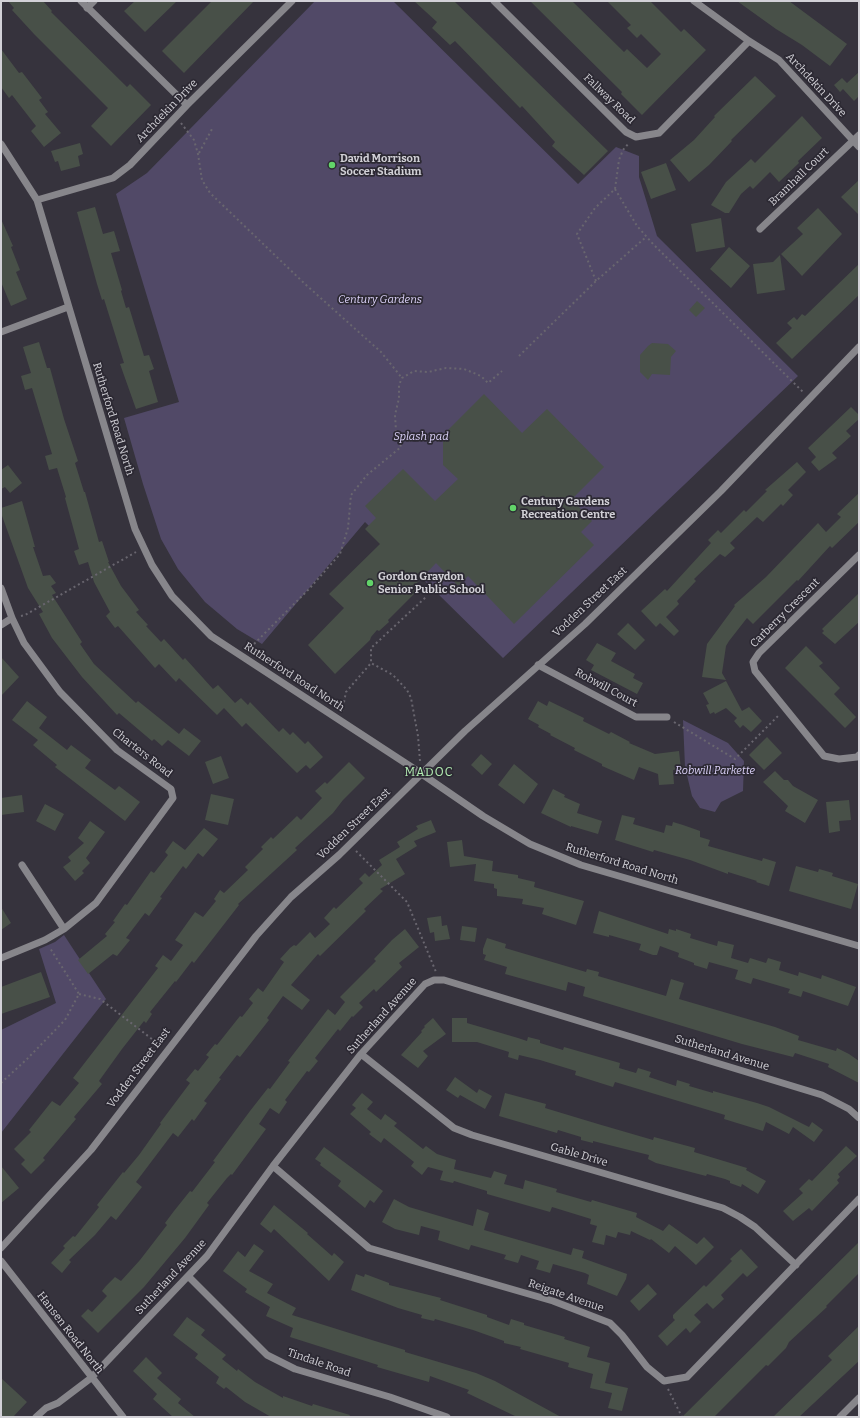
<!DOCTYPE html>
<html>
<head>
<meta charset="utf-8">
<style>
  body { margin:0 }
  #map { position:relative; width:860px; height:1418px; overflow:hidden; background:#36333d; font-family:Bitter,serif }
  canvas { display:block }
  .frame { position:absolute; inset:0; border:2px solid #d2d1d7; pointer-events:none }
</style>
</head>
<body>
<div id="map">
<canvas width="860" height="1418"></canvas>
<div class="frame"></div>
</div>
<script>
const ctx = document.querySelector('canvas').getContext('2d');
ctx.lineJoin = 'round';
function fill(path, color) { ctx.fillStyle = color; ctx.fill(path, 'evenodd'); }
const toPath = rows => new Path2D(rows.map(r => 'M' + r).join(''));
function stroke(path, color, width, dash) { ctx.strokeStyle = color; ctx.lineWidth = width; ctx.lineCap = dash ? 'butt' : 'round'; ctx.setLineDash(dash || []); ctx.stroke(path); }
function drawText(font, color, halo, rows, align = 'center') {
  ctx.font = font + ' Bitter,serif'; ctx.lineWidth = 3.5; ctx.setLineDash([]); ctx.textBaseline = 'middle'; ctx.strokeStyle = halo; ctx.fillStyle = color; for (const [text, x, y, turn = 0] of rows) {
    ctx.save(); ctx.translate(x, y); ctx.rotate((+turn || 0) * Math.PI / 180); ctx.textAlign = isNaN(turn) ? turn : align; if (halo) ctx.strokeText(text, 0, 0); ctx.fillText(text, 0, 0); ctx.restore();
  }
}
const green = toPath([
  [315,1,393,1,578,184,616,147,639,156,639,177,657,236,798,376,503,658,365,522,262,644,237,629,205,602,178,569,161,539,143,484,124,418,179,402,116,194,147,173],
  [683,720,728,743,744,761,743,791,721,802,715,812,700,808,692,796,685,767],
  [64,935,106,999,1,1133,1,1030,56,1003,39,949,55,942]
]);
const building = toPath([
  [8,1,43,1,52,11,51,12,127,87,130,84,151,105,111,146,91,126,108,108,34,34,12,10,14,8],
  [135,1,177,1,145,32,124,11],
  [212,1,254,1,184,73,162,51],
  [414,1,454,1,608,151,584,175,552,146,555,142,522,106,520,108,455,41,450,45,432,28,437,22],
  [530,1,572,1,624,52,627,49,647,68,661,54,641,34,637,38,627,28,631,25,607,1,650,1,681,32,684,29,706,50,642,115,621,94,622,92],
  [737,1,789,1,847,44,830,66,802,45,776,29],
  [1,49,19,73,22,72,42,98,39,100,48,112,45,114,61,133,44,147,31,131,36,126,12,95,9,98,1,87],
  [859,72,859,96,854,101,843,89,840,92,834,85,842,78,847,83],
  [755,76,776,96,731,140,732,141,709,165,689,182,670,160,694,140,715,117,714,116],
  [802,116,822,138,798,161,799,163,779,182,770,172,753,189,750,186,741,194,729,213,725,213,711,205,726,182,751,159,755,163],
  [80,143,83,154,78,156,80,166,61,171,58,161,55,162,51,151],
  [666,163,676,190,651,199,641,172],
  [859,180,859,215,841,197],
  [95,207,103,234,114,231,120,251,111,253,122,290,121,291,126,308,129,307,144,356,149,355,154,369,149,371,158,402,136,409,120,364,124,363,104,299,102,300,97,284,77,212],
  [818,208,842,234,802,276,781,254,803,234,797,228],
  [721,218,725,247,696,252,691,224],
  [1,219,13,246,11,247,20,270,16,272,27,299,11,306,1,282],
  [729,247,750,266,731,288,710,269],
  [780,255,785,290,757,294,753,264,773,262],
  [859,264,859,295,792,359,776,343,792,328,787,323,794,317,797,320,802,314,805,316],
  [697,301,705,308,696,317,689,310],
  [39,342,47,368,50,368,64,419,78,461,75,463,84,492,85,492,99,542,102,541,109,562,108,562,121,586,139,610,136,612,148,625,146,626,161,642,164,639,183,660,185,658,213,689,218,685,235,703,241,698,248,705,250,702,279,732,283,728,290,735,293,732,305,744,308,741,323,757,310,769,306,765,297,773,246,723,242,727,224,708,217,715,179,678,176,682,159,664,155,668,118,626,115,628,106,616,110,612,94,582,88,562,79,565,74,551,79,549,65,498,66,497,57,468,49,470,45,456,52,454,32,388,25,390,21,376,31,373,23,347],
  [652,343,668,344,676,351,671,357,670,375,652,374,648,380,640,372,640,355,648,346],
  [484,394,522,433,547,409,604,467,574,497,581,501,578,506,592,521,581,532,594,545,514,624,468,576,458,586,436,563,416,584,420,588,388,620,389,622,379,631,377,630,371,637,370,640,335,674,308,645,344,608,329,594,380,544,365,529,376,518,365,506,403,469,435,501,458,479,443,465,443,435],
  [851,407,859,415,859,419,846,431,851,436,832,453,837,458,819,471,811,462,816,457,808,448],
  [797,462,806,472,788,490,793,495,783,506,781,504,763,522,757,517,730,543,735,548,725,557,720,554,694,579,696,581,677,601,679,604,666,617,679,631,674,636,660,623,656,627,641,611,665,589,667,591,711,543,708,540,718,530,721,533,744,510,746,512,767,491,765,490],
  [8,465,22,483,10,493,5,487,1,489,1,470],
  [859,493,859,522,832,548,830,546,798,581,797,580,753,624,747,618,729,641,726,646,722,673,726,680,702,677,707,644,735,606,734,605,766,577,818,523,826,532,841,517,837,514],
  [22,501,35,547,33,547,43,576,50,575,56,583,51,586,56,593,52,595,82,642,80,644,94,664,136,703,138,701,179,734,184,728,201,741,189,756,168,740,162,746,154,739,152,741,119,713,117,715,82,677,52,638,39,614,43,612,28,588,1,513,1,508],
  [859,593,859,622,835,644,822,633,824,631,822,629],
  [628,623,645,640,635,650,617,634],
  [597,643,616,653,611,661,635,674,633,678,643,683,637,694,591,670,594,665,586,660],
  [806,646,823,663,819,666,840,688,834,694,856,717,845,728,785,668],
  [1,657,19,677,1,696],
  [726,681,742,711,749,707,762,721,751,732,743,725,740,728,734,721,737,718,726,708,715,714,714,712,710,714,706,705,709,704,703,693],
  [27,701,47,717,39,728,67,750,71,745,91,760,85,768,115,790,119,786,140,802,125,821,55,767,57,765,33,745,38,740,12,720],
  [538,701,547,706,549,701,584,718,583,721,609,734,611,732,630,742,629,743,655,754,679,751,681,769,673,770,674,784,659,785,658,774,639,767,634,780,602,766,602,764,574,750,575,748,550,735,551,734,538,727,539,725,528,719],
  [767,737,782,753,764,770,749,755],
  [481,754,492,764,482,775,471,765],
  [221,756,229,778,213,784,205,762],
  [349,762,365,778,343,800,333,813,295,848,297,850,238,904,239,905,194,963,192,961,176,982,175,981,150,1012,152,1014,146,1023,144,1021,122,1049,99,1081,102,1084,74,1117,76,1119,43,1158,45,1160,31,1174,21,1164,25,1160,14,1149,31,1132,29,1130,52,1101,60,1106,79,1083,73,1078,158,968,155,966,163,955,171,961,183,945,175,940,195,912,203,917,216,901,214,899,220,890,224,893,248,870,245,867,263,849,261,847,271,837,273,839,297,816,301,820,322,798,315,791,325,782,327,784],
  [514,764,538,784,524,804,498,785],
  [775,771,784,780,788,780,793,786,818,800,805,823,785,811,788,806,763,782],
  [553,789,565,795,564,797,580,804,577,813,602,821,598,834,571,826,571,827,541,813],
  [211,794,234,799,228,825,205,820],
  [22,795,24,812,1,815,1,798],
  [849,800,851,820,839,821,840,831,829,833,826,802],
  [45,804,64,814,55,831,36,821],
  [622,815,635,818,633,824,664,833,666,825,672,826,673,822,683,825,700,831,700,837,710,840,708,846,762,861,763,858,776,862,769,886,756,882,757,881,728,872,728,874,690,860,654,850,653,852,615,840],
  [431,820,436,832,414,841,417,846,396,859,405,874,380,889,383,891,364,909,366,911,320,956,318,954,291,985,310,1000,302,1010,283,996,267,1018,269,1020,240,1057,237,1055,219,1078,221,1079,204,1101,207,1103,194,1121,192,1119,178,1137,173,1133,136,1182,142,1187,116,1220,111,1216,95,1235,69,1260,71,1262,62,1273,51,1263,65,1248,63,1246,73,1236,75,1237,99,1207,97,1205,123,1172,124,1173,139,1155,161,1124,160,1123,190,1083,186,1080,195,1069,198,1071,209,1057,206,1055,215,1044,217,1045,240,1016,242,1017,253,1003,249,999,258,988,263,992,284,962,280,959,290,948,294,945,296,946,310,932,315,938,330,924,324,918,334,907,336,909,363,883,359,879,365,873,369,877,382,865,379,860,400,847,397,842,418,829,416,826],
  [90,821,105,832,86,858,90,863,82,871,84,873,75,881,63,867,71,861,68,857,84,843,78,838],
  [204,828,218,839,203,857,198,853,186,869,183,866,160,897,162,898,149,916,145,913,126,938,130,940,117,956,113,954,88,974,78,960,107,936,105,934,115,922,113,921,125,904,127,905,151,871,154,873,168,855,165,852,173,841,185,850],
  [462,840,464,856,493,861,492,871,518,875,518,878,535,882,534,887,584,901,576,925,542,914,544,908,522,904,523,899,497,896,497,889,494,888,494,884,474,881,476,864,450,867,447,842],
  [796,866,818,872,819,869,833,873,832,876,858,884,851,909,789,891],
  [1,907,11,923,1,930],
  [599,911,668,934,669,929,676,931,676,929,691,934,690,938,717,946,718,941,734,945,731,958,748,963,750,958,766,963,768,958,781,962,779,970,798,976,799,972,821,979,822,975,856,987,848,1006,803,991,801,997,788,993,790,989,753,978,751,984,735,979,738,970,709,962,707,969,694,965,694,963,678,957,679,953,660,946,657,955,653,955,639,950,641,944,609,935,609,937,593,933],
  [441,916,442,926,447,925,450,939,435,941,434,932,430,933,427,918],
  [462,926,477,928,475,942,460,940],
  [405,929,419,947,399,963,402,967,376,992,374,989,359,1003,363,1007,353,1017,352,1016,340,1031,338,1029,315,1058,318,1061,309,1072,307,1071,285,1100,287,1102,279,1114,270,1108,259,1124,266,1129,232,1175,231,1174,227,1178,207,1203,209,1205,185,1238,144,1287,98,1333,81,1316,88,1309,92,1312,107,1296,102,1291,106,1286,115,1277,121,1281,140,1260,167,1225,165,1223,174,1211,190,1191,192,1192,215,1162,213,1161,250,1111,268,1088,270,1089,290,1062,288,1061,328,1009,335,1015,345,1002,340,997,376,961,374,959,392,940],
  [487,938,506,944,505,948,586,972,587,969,599,972,598,976,666,996,671,979,684,983,679,999,775,1027,799,1036,798,1040,836,1051,837,1048,849,1054,859,1061,859,1083,828,1067,829,1064,795,1053,793,1057,742,1044,583,996,585,987,568,982,566,991,505,974,507,967,484,960,486,955,483,954,483,949],
  [41,972,50,997,1,1014,1,987],
  [433,1018,446,1034,423,1051,428,1056,418,1068,401,1055,422,1032,421,1031,425,1027,424,1026],
  [452,1018,467,1018,467,1023,518,1038,527,1041,528,1037,540,1040,540,1043,563,1050,564,1047,620,1063,619,1068,636,1073,638,1068,651,1072,649,1077,676,1086,677,1080,690,1084,689,1086,713,1093,713,1091,757,1103,769,1107,809,1127,812,1122,823,1130,814,1142,793,1127,789,1134,766,1122,763,1131,724,1119,725,1115,615,1082,613,1087,575,1075,576,1071,540,1060,519,1055,518,1060,508,1057,509,1052,477,1042,452,1042],
  [455,1077,477,1093,479,1089,492,1096,485,1109,460,1095,458,1098,446,1090],
  [362,1093,373,1102,367,1109,381,1120,385,1114,397,1123,394,1126,423,1149,426,1146,437,1154,456,1160,454,1169,491,1178,494,1171,507,1175,504,1184,523,1189,525,1180,557,1189,556,1192,591,1202,592,1200,637,1213,636,1217,663,1231,669,1224,697,1244,704,1237,714,1247,696,1265,675,1246,669,1253,651,1239,650,1240,631,1231,630,1235,618,1232,616,1238,606,1235,604,1245,592,1242,597,1226,590,1224,591,1219,552,1207,550,1212,487,1194,487,1191,454,1181,453,1183,440,1180,443,1171,428,1167,422,1175,411,1166,414,1162,384,1138,381,1143,369,1134,371,1132,350,1114,356,1108,352,1105],
  [505,1093,546,1104,545,1108,598,1124,653,1140,654,1137,695,1148,694,1152,747,1168,746,1170,766,1181,758,1194,742,1184,741,1187,730,1183,730,1181,725,1179,707,1174,706,1176,656,1163,648,1159,649,1155,593,1141,593,1143,581,1140,581,1137,558,1130,557,1133,499,1116],
  [846,1146,857,1156,838,1174,840,1177,837,1180,839,1183,812,1211,809,1208,793,1221,783,1211,803,1193,799,1189,809,1179,812,1181],
  [324,1147,383,1191,374,1203,370,1200,365,1208,338,1186,341,1181,320,1165,321,1163,315,1159],
  [1,1166,19,1188,1,1203],
  [394,1199,409,1207,473,1226,477,1209,489,1213,484,1230,571,1255,573,1248,584,1251,582,1258,627,1274,626,1279,617,1296,587,1284,589,1275,585,1273,553,1264,550,1273,536,1269,539,1261,521,1255,518,1263,504,1259,506,1255,471,1245,469,1250,438,1240,440,1231,421,1226,419,1235,395,1229,382,1222],
  [274,1205,308,1233,307,1234,332,1256,334,1253,344,1262,329,1281,274,1229,271,1233,260,1224],
  [859,1242,859,1273,826,1306,827,1307,789,1342,786,1348,768,1366,766,1365,714,1417,682,1417],
  [254,1244,264,1251,249,1271,273,1284,267,1293,296,1308,292,1315,375,1341,405,1350,405,1352,476,1373,495,1381,561,1417,517,1417,467,1393,469,1390,430,1376,429,1382,377,1367,378,1365,290,1337,293,1328,266,1316,270,1307,245,1292,247,1289,223,1271,238,1251,245,1257],
  [741,1249,758,1267,747,1277,743,1273,721,1295,724,1299,713,1309,707,1303,694,1315,701,1322,690,1333,686,1328,667,1346,658,1336,675,1320,673,1318,673,1315,704,1285,706,1287,732,1261,730,1259],
  [356,1274,364,1277,365,1274,389,1283,389,1285,441,1298,440,1300,487,1315,487,1317,509,1325,511,1319,524,1323,524,1325,565,1337,564,1339,590,1347,587,1357,610,1363,605,1383,628,1388,622,1411,608,1408,612,1393,590,1388,593,1374,568,1367,569,1363,520,1349,521,1347,504,1343,504,1341,473,1330,435,1319,434,1321,421,1318,422,1315,398,1308,351,1290],
  [648,1284,657,1294,639,1311,630,1301],
  [187,1317,205,1330,201,1335,226,1355,222,1359,237,1371,238,1369,255,1382,283,1398,283,1396,312,1406,313,1404,350,1415,349,1417,271,1417,245,1402,226,1387,224,1389,216,1383,219,1377,195,1358,198,1354,173,1335],
  [859,1326,859,1361,799,1417,773,1417,832,1360,828,1356],
  [146,1357,162,1373,157,1378,181,1399,178,1403,195,1417,173,1417,153,1399,157,1394,133,1371],
  [1,1378,27,1402,13,1417,1,1417]
]);
const path = toPath([
  [181,123,194,140,198,154,202,180,210,193,305,284,381,352,402,378],
  [199,153,212,129],
  [615,189,637,226,653,244,803,392],
  [596,281,577,234,595,208,615,189,619,160,623,150,629,143],
  [519,356,596,281,646,237],
  [21,616,25,615,136,552],
  [247,651,309,589,340,554,348,528,351,495,367,475,401,447,396,431,395,415,399,398,399,385,402,378,414,371,428,372,446,368,464,369,481,376,488,383,502,371],
  [342,712,346,692,371,663],
  [674,722,735,759,779,715],
  [420,761,418,736,411,698,407,690,393,675,371,663,371,648,426,597],
  [356,851,407,902,436,972],
  [79,994,100,999,161,1046],
  [1,1083,27,1059,65,1020,79,994,50,948],
  [668,1389,682,1417]
]);
const minor = toPath([
  [81,1,187,105],
  [494,1,626,132,636,137,659,133,749,41],
  [694,1,749,41,779,60,859,147],
  [87,8,94,1],
  [1,144,37,200,135,529,152,565,172,596,211,636,416,770,483,816,530,844,581,865,859,946],
  [37,200,113,178,130,165,187,105,292,1],
  [760,229,859,135],
  [1,332,68,307],
  [859,555,759,653,753,662,755,671,824,756,839,759,857,757,859,755],
  [1,588,12,618,24,643,60,692,117,750,171,789,173,798,96,903,64,929,45,940,1,958],
  [1,625,12,618],
  [538,665,636,717,667,717],
  [22,865,64,929],
  [361,1054,454,1128,472,1135,723,1208,740,1217,755,1227,796,1265],
  [273,1166,369,1248,553,1301,610,1323,622,1335,647,1367,664,1381,687,1377,859,1199],
  [1,1248,91,1150,256,936,291,897,339,855,465,731,585,624,721,491,859,347],
  [1,1261,123,1417],
  [188,1276,267,1355,295,1369,390,1397,447,1417],
  [36,1417,46,1408,58,1403,91,1378,207,1256,273,1166,361,1054,425,984,434,980,444,980,822,1095,849,1109,859,1118],
  [840,1417,859,1398]
]);
const markers = [
  [332,165,4,"#62d469"],
  [513,508,4,"#62d469"],
  [370,583,4,"#62d469"]
];
const streetNames = [
  ["Archdekin Drive",816,85,47],
  ["Fallway Road",609,99,44],
  ["Archdekin Drive",167,111,-46],
  ["Bramhall Court",799,177,-44],
  ["Rutherford Road North",113,419,73],
  ["Vodden Street East",590,602,-43],
  ["Carberry Crescent",785,613,-45],
  ["Rutherford Road North",294,677,33],
  ["Robwill Court",606,688,28],
  ["Charters Road",142,753,38],
  ["Vodden Street East",354,824,-44],
  ["Rutherford Road North",622,864,17],
  ["Sutherland Avenue",382,1016,-48],
  ["Sutherland Avenue",722,1053,17],
  ["Vodden Street East",139,1068,-53],
  ["Gable Drive",579,1155,16],
  ["Sutherland Avenue",171,1277,-47],
  ["Reigate Avenue",566,1296,19],
  ["Hansen Road North",70,1333,52],
  ["Tindale Road",319,1363,19]
];
const poiNames = [
  ["David Morrison",340,159],
  ["Soccer Stadium",340,172],
  ["Century Gardens",521,502],
  ["Recreation Centre",521,515],
  ["Gordon Graydon",378,577],
  ["Senior Public School",378,590]
];
const parkNames = [
  ["Century Gardens",380,300],
  ["Splash pad",421,437],
  ["Robwill Parkette",715,771]
];
const neighbourhoodNames = [
  ["MADOC",429,773]
];
fill(green, '#514967');
fill(building, '#485048');
stroke(path, '#69666f', 2, [2, 3]);
stroke(minor, '#87868b', 7);
for (const [x, y, r, color] of markers) { const dot = new Path2D(); dot.arc(x, y, r, 0, 2 * Math.PI); ctx.fillStyle = color; ctx.fill(dot); stroke(dot, '#2c2933', 1.5); }
drawText('11px', '#d2d1d7', '#2c2933', streetNames);
drawText('bold 11px', '#d2d1d7', '#2c2933', poiNames, 'left');
drawText('italic 11px', '#ddd3fa', '#2c2933', parkNames);
ctx.letterSpacing = '1px';
drawText('12px', '#b3eeb3', '#2c2933', neighbourhoodNames);
ctx.letterSpacing = '0px';
</script>
</body>
</html>
